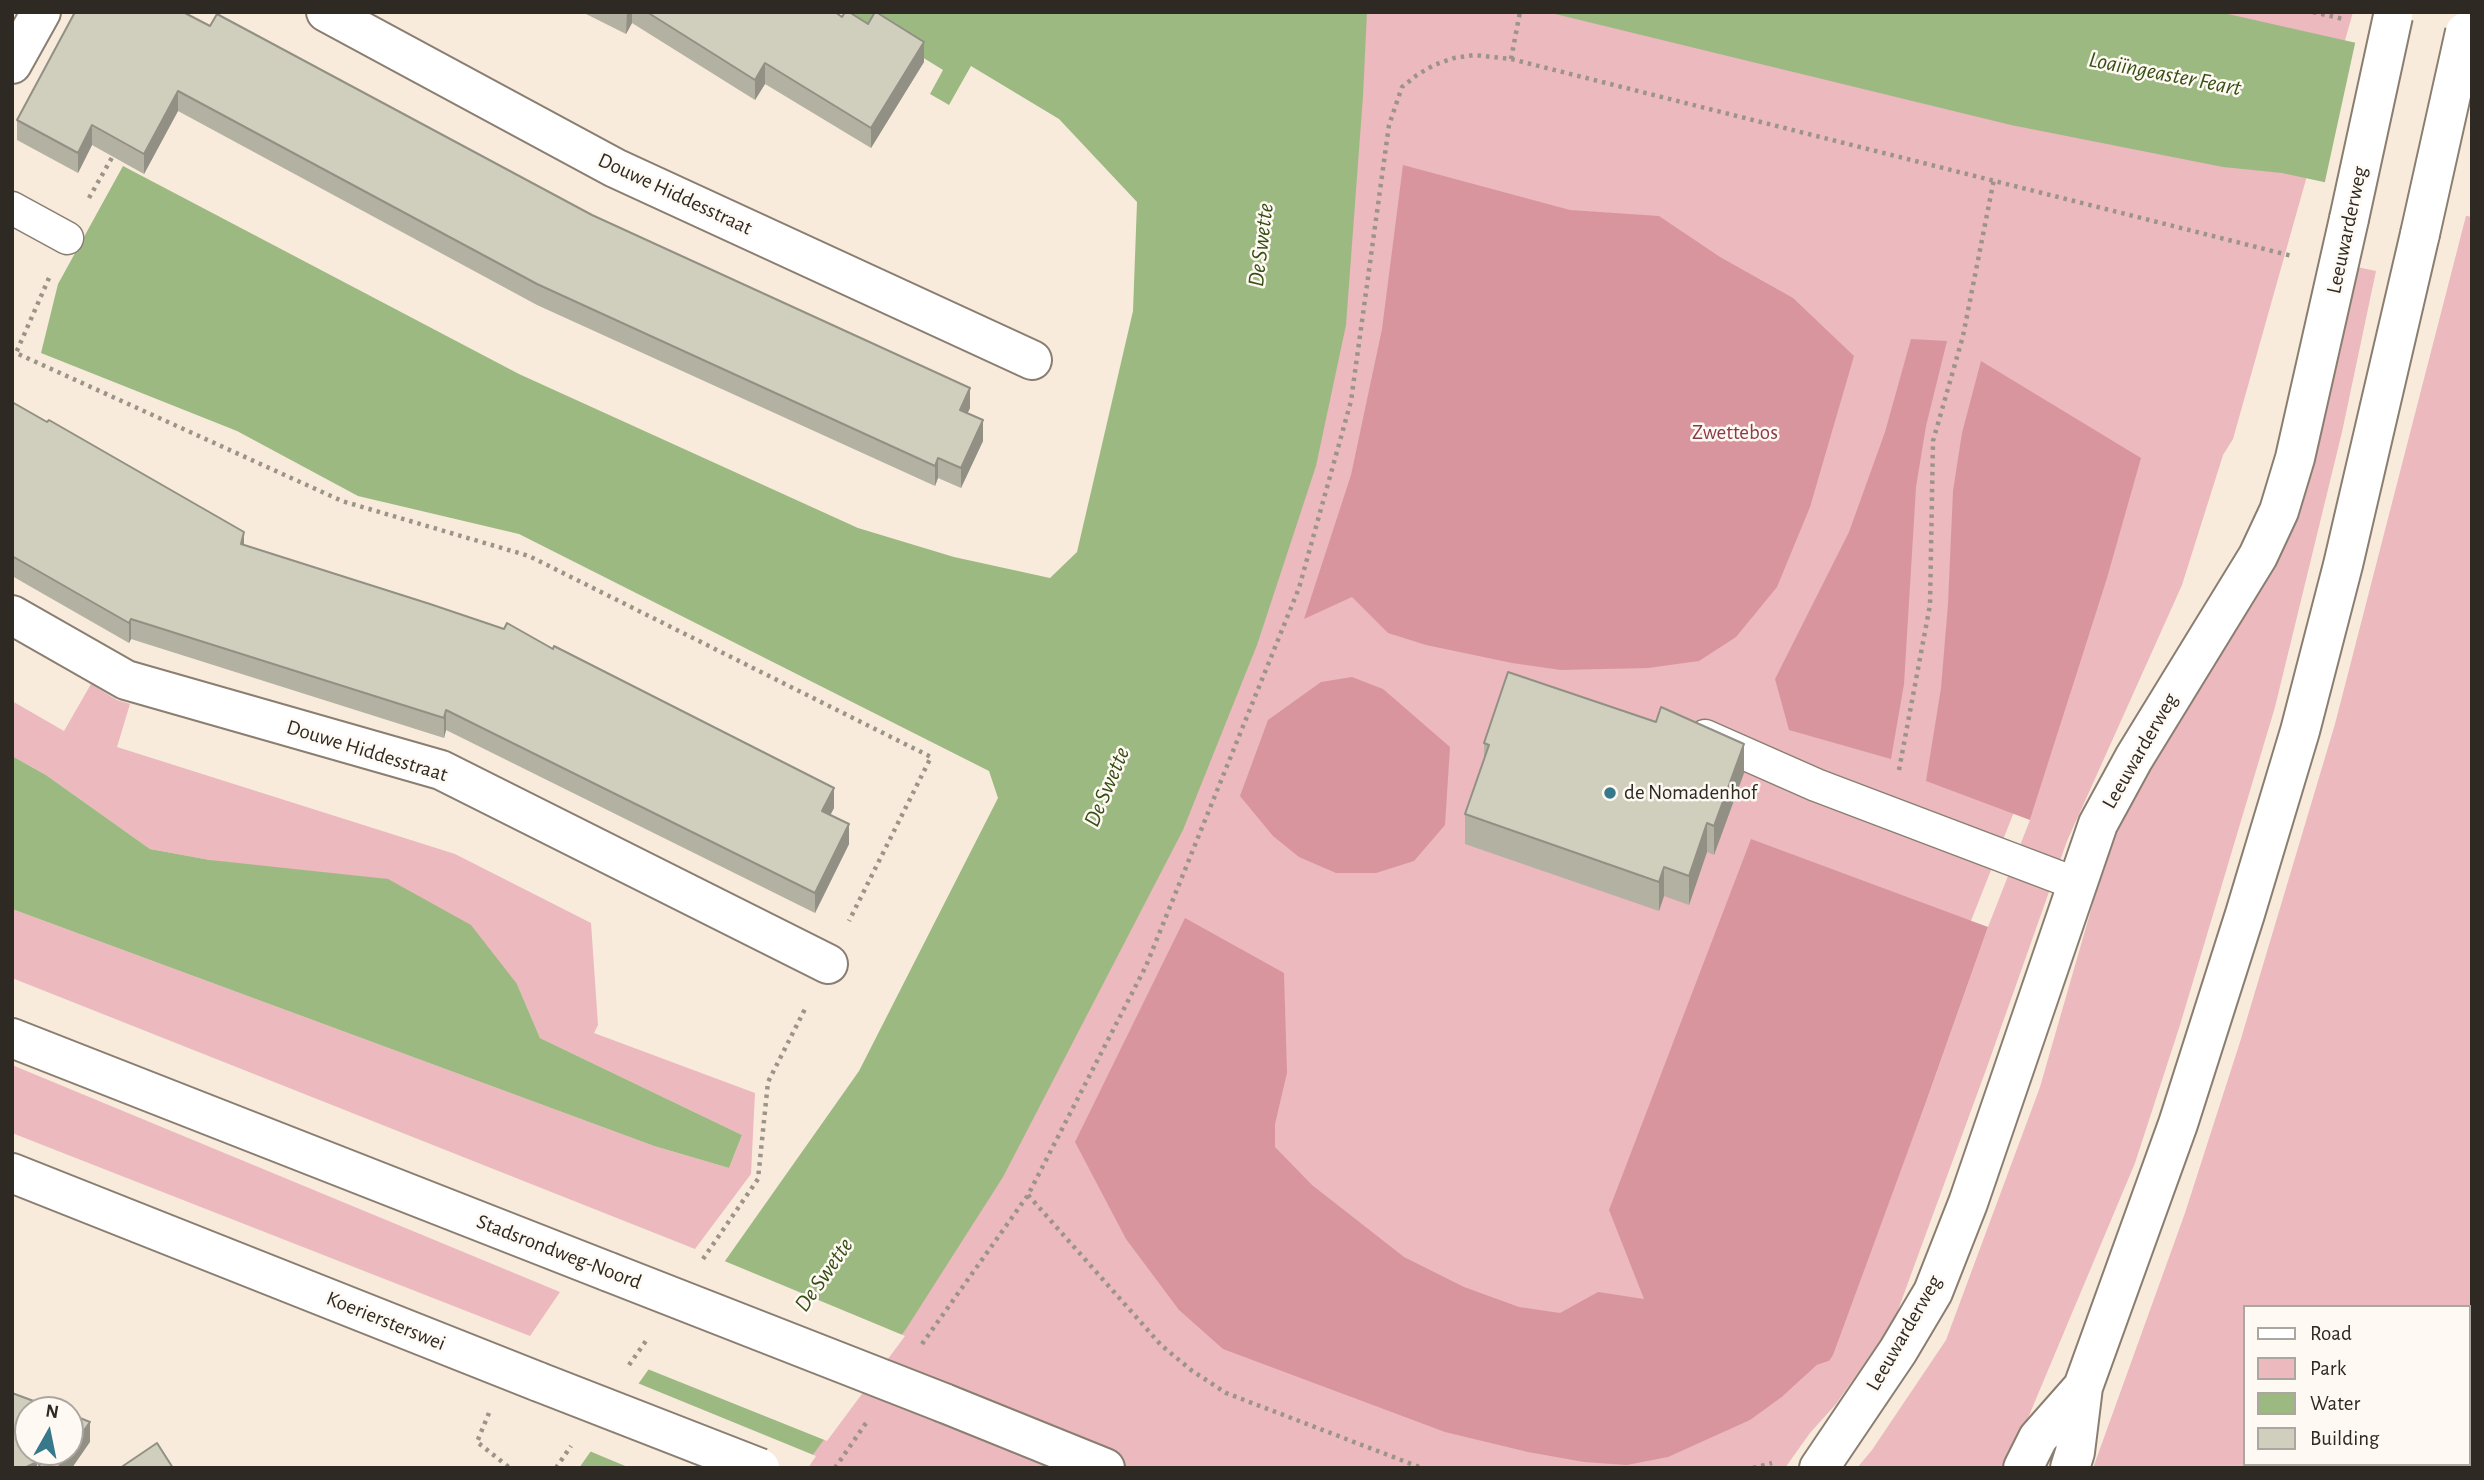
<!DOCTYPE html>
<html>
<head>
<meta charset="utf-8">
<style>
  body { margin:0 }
  #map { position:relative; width:2484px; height:1480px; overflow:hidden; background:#f8ebdc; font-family:"Alegreya Sans",sans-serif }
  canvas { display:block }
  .frame { position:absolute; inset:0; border:14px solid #2e2923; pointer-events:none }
  .legend { position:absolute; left:2243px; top:1305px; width:228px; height:161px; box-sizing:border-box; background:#fff9f3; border:2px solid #aba6a0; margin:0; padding:9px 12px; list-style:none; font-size:21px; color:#2e2923 }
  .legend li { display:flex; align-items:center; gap:14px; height:35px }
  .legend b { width:35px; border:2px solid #aba6a0 }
  .north { position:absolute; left:14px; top:1396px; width:70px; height:70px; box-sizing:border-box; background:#fff9f3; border:2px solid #aba6a0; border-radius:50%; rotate:9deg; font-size:19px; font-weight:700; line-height:28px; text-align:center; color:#2e2923 }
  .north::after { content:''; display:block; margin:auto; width:24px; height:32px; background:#37788b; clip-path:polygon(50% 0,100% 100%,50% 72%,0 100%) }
</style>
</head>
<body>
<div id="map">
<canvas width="2484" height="1480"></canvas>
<div class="frame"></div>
<ul class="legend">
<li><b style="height:9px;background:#fff"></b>Road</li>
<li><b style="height:19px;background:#ebb9be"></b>Park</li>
<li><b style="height:19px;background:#9db982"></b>Water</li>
<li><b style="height:19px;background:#d0cebc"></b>Building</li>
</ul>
<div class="north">N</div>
</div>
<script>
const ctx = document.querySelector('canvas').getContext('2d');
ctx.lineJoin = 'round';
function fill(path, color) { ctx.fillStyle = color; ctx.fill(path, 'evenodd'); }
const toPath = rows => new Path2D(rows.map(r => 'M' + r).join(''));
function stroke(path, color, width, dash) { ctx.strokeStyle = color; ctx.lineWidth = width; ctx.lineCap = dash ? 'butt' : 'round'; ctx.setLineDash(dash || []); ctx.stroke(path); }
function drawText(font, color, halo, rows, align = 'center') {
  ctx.font = font + ' "Alegreya Sans",sans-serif'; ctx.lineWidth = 5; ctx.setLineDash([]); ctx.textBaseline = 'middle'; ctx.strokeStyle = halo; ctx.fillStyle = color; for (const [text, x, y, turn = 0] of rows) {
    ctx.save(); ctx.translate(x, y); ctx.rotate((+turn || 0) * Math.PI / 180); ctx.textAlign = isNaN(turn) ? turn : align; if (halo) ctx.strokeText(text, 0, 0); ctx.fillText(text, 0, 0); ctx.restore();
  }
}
const green = toPath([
  [1354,12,2353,12,2233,439,2223,455,2182,585,2067,841,1987,1067,1894,1321,1836,1404,1810,1433,1785,1468,776,1468],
  [2070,693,2030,820,1988,927,1926,1102,1829,1361,1817,1365,1783,1396,2048,726],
  [2467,212,2472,214,2472,1468,2093,1468,2185,1213,2240,1042,2335,724],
  [2244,1307,2468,1307,2468,1464,2244,1464],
  [2357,267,2376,271,2342,432,2275,707,2180,1025,2135,1163,2007,1468,1857,1468,1872,1450,1946,1340,2040,1087,2112,837,2151,767,2276,556,2307,479,2341,348],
  [91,684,117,700,130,704,117,747,455,854,591,923,598,1025,594,1033,755,1093,751,1174,695,1249,12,978,12,909,654,1146,729,1168,742,1135,540,1038,517,984,210,860,150,849,46,775,12,756,12,701,64,731],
  [12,1065,560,1292,530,1336,12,1133]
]);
const forest = toPath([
  [1403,165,1570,210,1659,216,1720,257,1793,298,1854,356,1810,507,1777,587,1736,637,1699,661,1648,668,1561,670,1512,663,1426,645,1388,633,1352,597,1304,619,1351,475,1382,329],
  [1911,339,1947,341,1926,426,1916,487,1904,684,1891,759,1789,730,1775,679,1849,532,1885,432],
  [1981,361,2141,458,2107,578,2030,820,1926,781,1941,688,1948,604,1953,491,1962,433],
  [1352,677,1383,689,1450,747,1445,825,1414,861,1376,873,1336,873,1299,857,1273,836,1240,796,1268,720,1321,682],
  [1751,839,1988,927,1926,1102,1833,1355,1829,1361,1817,1365,1783,1396,1750,1420,1668,1457,1627,1465,1584,1462,1528,1452,1445,1432,1223,1349,1179,1310,1126,1239,1075,1142,1185,918,1284,973,1287,1073,1275,1124,1275,1147,1312,1185,1404,1257,1464,1287,1519,1307,1560,1313,1598,1292,1644,1299,1609,1210]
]);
const water = toPath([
  [849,12,1367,12,1363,96,1346,325,1316,466,1257,645,1183,830,1003,1177,906,1329,803,1468,579,1468,859,1071,998,798,989,771,519,534,358,496,237,431,41,353,58,284,123,166,519,374,858,528,954,557,1050,578,1077,552,1133,311,1137,202,1059,119,971,66,949,105,930,94,943,70],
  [1547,12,2219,12,2472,69,2472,214,2282,173,2223,167,2011,125],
  [12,756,46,775,150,849,210,860,388,879,471,925,517,984,540,1038,742,1135,729,1168,654,1146,12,909]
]);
const pier = toPath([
  [2356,39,2472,65,2472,217,2324,186],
  [722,1260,905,1336,827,1441,645,1368],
  [635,1382,816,1456,808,1468,630,1468,587,1450]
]);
const path = toPath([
  [2313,12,2343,19],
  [1511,59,1520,12],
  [89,198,114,154],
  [49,278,16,353,342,501,529,556,931,757,849,921],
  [1899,770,1930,605,1933,441,1963,336,1994,179],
  [1028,1195,1161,1345,1191,1370,1226,1393,1422,1468],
  [703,1259,758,1179,768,1082,806,1007],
  [922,1344,1028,1195,1146,966,1299,588,1351,401,1389,125,1402,87,1417,75,1434,65,1454,58,1474,55,1511,59,2292,256],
  [629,1365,648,1338],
  [489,1413,477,1442,510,1468],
  [556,1468,571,1446],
  [835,1468,866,1423],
  [1753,1468,1772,1463]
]);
const service = toPath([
  [12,208,67,238],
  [1705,736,1816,785,2077,884]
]);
const minor = toPath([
  [326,12,615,168,1032,360],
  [12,64,41,12],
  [12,615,126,680,441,770,828,964],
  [12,1173,539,1382],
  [1819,1468,1898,1351,1933,1292,1968,1203,2098,824,2134,758,2258,556,2279,511,2295,458,2349,219]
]);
const primary = toPath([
  [12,1038,609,1272],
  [944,1403,1105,1468],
  [2023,1468,2038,1438,2083,1387],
  [2070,1468,2075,1452,2083,1387,2178,1124,2245,914,2300,731,2343,565,2420,234]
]);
const minorBridge = toPath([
  [2349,219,2393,16],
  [539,1382,760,1468]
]);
const primaryBridge = toPath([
  [2420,234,2465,32],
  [609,1272,944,1403]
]);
const wall = toPath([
  [582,12,835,12,924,62,871,148,765,84,755,100,632,23,626,34],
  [210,26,592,215,970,408,967,414,983,441,961,488,938,478,935,486,537,305,178,111,144,174,92,145,78,173,17,140,17,120],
  [12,402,244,546,834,808,830,815,849,844,815,913,446,730,444,738,131,639,129,643,12,576],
  [1484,743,1744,773,1714,855,1707,852,1689,905,1664,896,1659,911,1465,844,1465,814,1484,759]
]);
const shadedWall = toPath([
  [627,12,632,12,632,23,626,34],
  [924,42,924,62,871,148,871,128],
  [765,63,765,84,755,100,755,80],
  [178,91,178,111,144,174,144,154],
  [92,125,92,145,78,173,78,153],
  [13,260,13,280,12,281,12,261],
  [970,388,970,408,960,430,960,410],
  [983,420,983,441,961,488,961,468],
  [938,458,938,478,935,486,935,466],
  [244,532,244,552,241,544],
  [131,619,131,639,129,643,129,623],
  [446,710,446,730,444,738,444,718],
  [1744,744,1744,773,1714,855,1714,826],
  [834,788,834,808,822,831,822,811],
  [1707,823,1707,852,1689,905,1689,876],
  [849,824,849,844,815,913,815,893],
  [1664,867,1664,896,1659,911,1659,882],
  [90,1422,90,1442,72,1468,58,1468],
  [37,1462,37,1468,24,1468]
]);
const building = toPath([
  [75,12,183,12,210,26,217,14,592,215,970,388,960,410,983,420,961,468,938,458,935,466,537,284,178,91,144,154,92,125,78,153,17,120,75,12],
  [647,12,835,12,842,17,845,12,849,12,868,24,875,12,876,12,924,42,871,128,765,63,755,80,647,12],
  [12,402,47,422,49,420,244,532,241,544,430,604,504,629,507,623,553,649,554,646,834,788,822,811,849,824,815,893,446,710,444,718,131,619,129,623,12,556,12,402],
  [1508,672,1656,722,1661,707,1744,744,1714,826,1707,823,1689,876,1664,867,1659,882,1465,814,1489,745,1484,743,1508,672],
  [12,1393,58,1410,28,1410,28,1452,69,1452,58,1468,41,1468,37,1462,24,1468,12,1468,12,1393],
  [70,1414,90,1422,70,1450,70,1414],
  [157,1443,173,1468,120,1468,157,1443]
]);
const markers = [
  [1610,793,7,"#37788b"]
];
const streetNames = [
  ["Douwe Hiddesstraat",675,194,25],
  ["Leeuwarderweg",2347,230,-78],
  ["Douwe Hiddesstraat",367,751,17],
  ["Leeuwarderweg",2140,751,-60],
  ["Stadsrondweg-Noord",559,1252,21],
  ["Koeriersterswei",386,1321,22],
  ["Leeuwarderweg",1904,1333,-60]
];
const parkNames = [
  ["Zwettebos",1735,433]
];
const poiNames = [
  ["de Nomadenhof",1624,793]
];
const waterNames = [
  ["Loaiïngeaster Feart",2165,74,11],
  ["De Swette",1261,245,-83],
  ["De Swette",1107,787,-67],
  ["De Swette",824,1275,-55]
];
fill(green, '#ebb9be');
fill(forest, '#d9959e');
fill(water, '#9db982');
fill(pier, '#f8ebdc');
stroke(service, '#8a7e71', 35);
stroke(minor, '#8a7e71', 42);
stroke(primary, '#8a7e71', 42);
stroke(path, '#9d9489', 4.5, [3.5, 5]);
stroke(service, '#fff', 32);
stroke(minor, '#fff', 38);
stroke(primary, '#fff', 38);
stroke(minorBridge, '#8a7e71', 42, []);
stroke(primaryBridge, '#8a7e71', 42, []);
stroke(minorBridge, '#fff', 38);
stroke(primaryBridge, '#fff', 38);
fill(wall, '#b3b1a2');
fill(shadedWall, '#929084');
fill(building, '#d0cebc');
stroke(building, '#929084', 2);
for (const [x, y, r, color] of markers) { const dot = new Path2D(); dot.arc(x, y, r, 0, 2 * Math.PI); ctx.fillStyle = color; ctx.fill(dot); stroke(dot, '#fff9f3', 2.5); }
drawText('21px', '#2e2923', '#fff9f3', streetNames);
drawText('21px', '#8b3948', '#fff9f3', parkNames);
drawText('21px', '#2e2923', '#fff9f3', poiNames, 'left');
drawText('italic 23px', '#354e14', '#fff9f3', waterNames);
</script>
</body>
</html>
